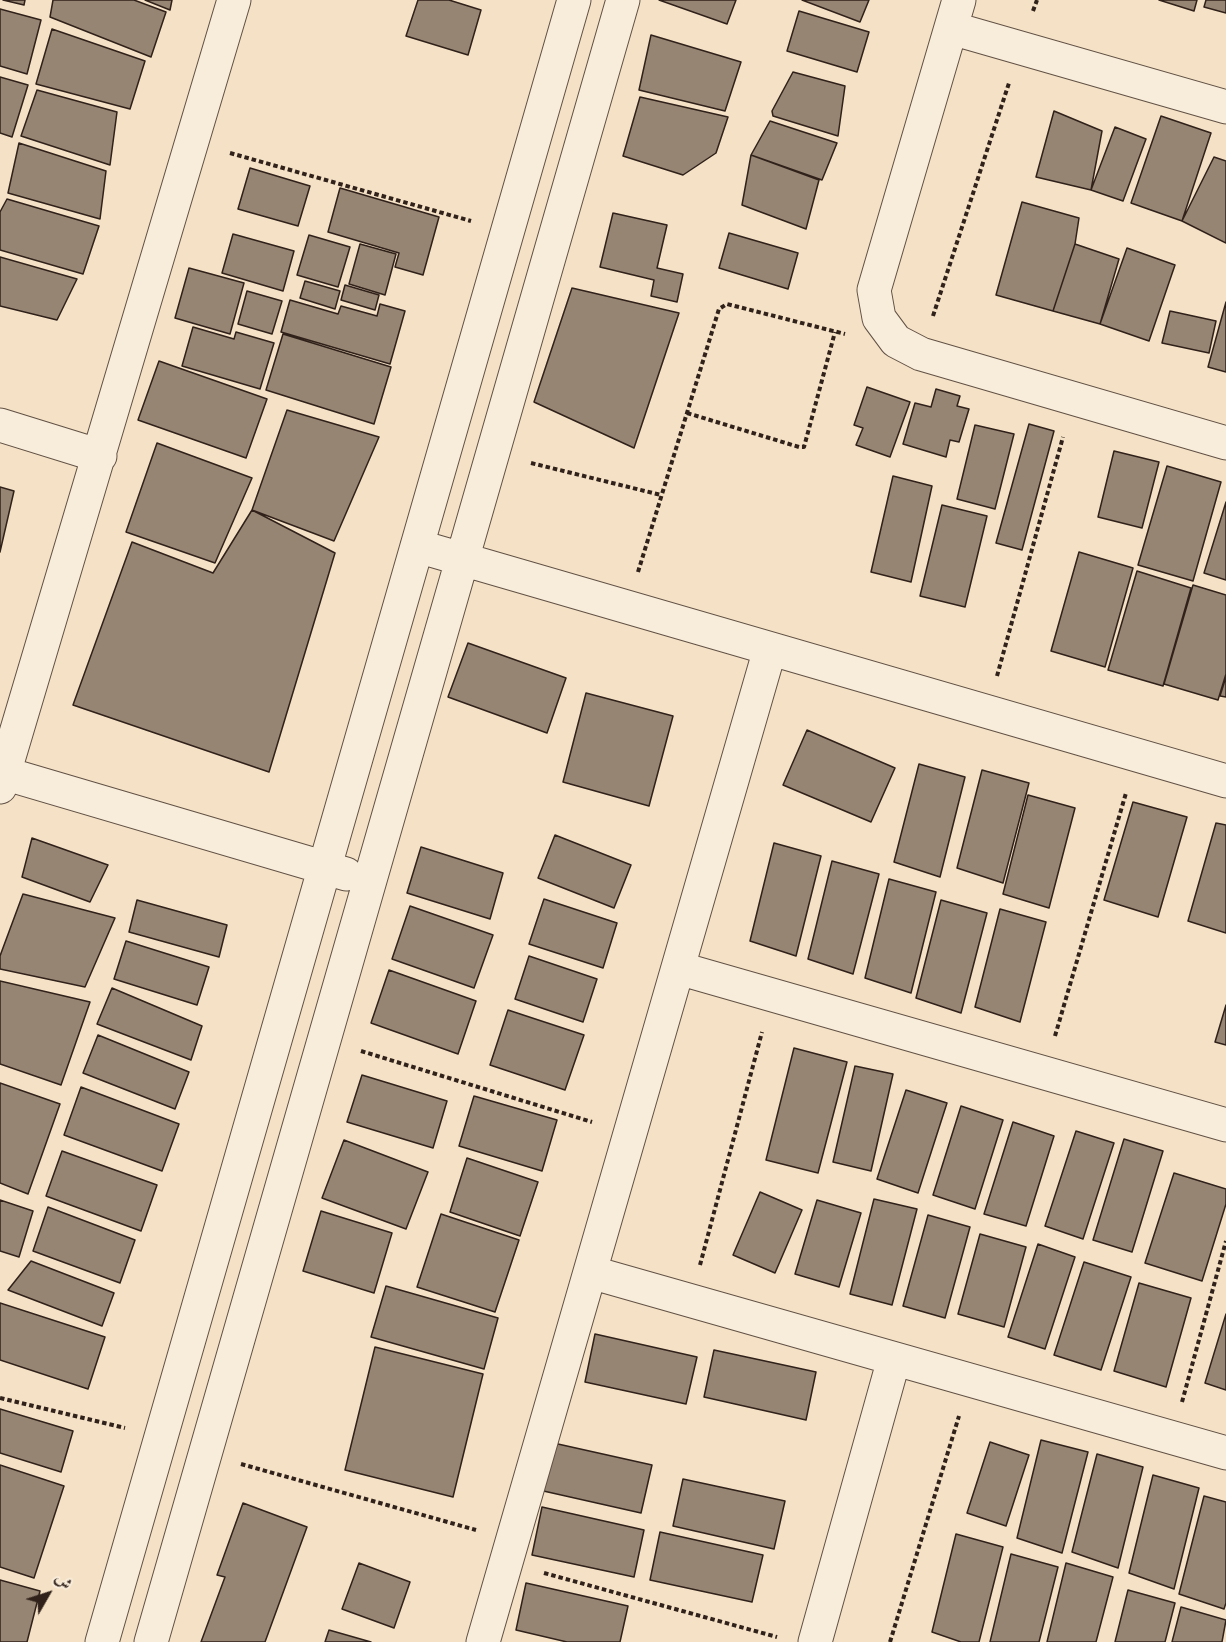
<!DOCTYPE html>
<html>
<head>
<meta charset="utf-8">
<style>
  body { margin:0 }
  #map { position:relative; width:1226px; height:1642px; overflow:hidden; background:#f5e2c6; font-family:"Sorts Mill Goudy",Amiri,serif }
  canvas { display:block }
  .north { position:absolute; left:18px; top:1564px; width:60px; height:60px; -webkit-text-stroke:4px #f8ecda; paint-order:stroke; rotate:51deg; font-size:16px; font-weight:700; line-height:24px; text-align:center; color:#30211a }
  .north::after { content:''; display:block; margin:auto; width:21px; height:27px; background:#30211a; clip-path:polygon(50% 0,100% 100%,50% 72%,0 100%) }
</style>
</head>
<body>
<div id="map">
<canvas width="1226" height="1642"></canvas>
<div class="north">ش</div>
</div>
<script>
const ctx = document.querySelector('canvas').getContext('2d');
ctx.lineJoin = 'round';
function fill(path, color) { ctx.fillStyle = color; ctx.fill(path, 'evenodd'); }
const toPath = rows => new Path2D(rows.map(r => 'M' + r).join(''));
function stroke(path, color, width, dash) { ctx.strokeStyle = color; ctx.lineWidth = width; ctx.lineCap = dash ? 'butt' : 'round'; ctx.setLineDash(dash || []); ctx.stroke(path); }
const building = toPath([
  [3,0,25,0,24,5,3,0],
  [53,0,134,0,166,12,151,57,50,17,53,0],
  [145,0,172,0,170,10,145,0],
  [418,0,449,0,481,10,468,55,406,36,418,0],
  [659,0,736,0,727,24,659,0],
  [802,0,869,0,860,22,802,0],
  [1159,0,1197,0,1194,11,1159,0],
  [1206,0,1226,0,1226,13,1204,7,1206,0],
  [0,9,41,20,27,74,0,66,0,9],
  [799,11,869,32,857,72,787,51,799,11],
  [52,29,145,61,130,109,36,84,52,29],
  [651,35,741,62,725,111,639,90,651,35],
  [793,72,845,86,838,136,773,116,772,111,793,72],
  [0,77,28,85,12,137,0,133,0,77],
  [37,90,117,112,110,165,21,136,37,90],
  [640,97,728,117,716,153,683,175,623,156,640,97],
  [1054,111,1102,131,1091,190,1036,177,1054,111],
  [1161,116,1211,133,1182,221,1131,203,1161,116],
  [770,121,837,143,822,180,751,155,770,121],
  [1115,127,1146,139,1123,201,1091,190,1115,127],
  [19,143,106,171,100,219,8,193,19,143],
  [751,155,819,180,806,229,742,205,751,155],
  [1214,157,1226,161,1226,243,1182,221,1214,157],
  [250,168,310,186,298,226,238,209,250,168],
  [340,188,439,217,423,275,395,267,399,253,328,232,340,188],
  [7,199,99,226,83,274,0,250,0,212,7,199],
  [1022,202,1079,218,1075,244,1053,311,996,295,1022,202],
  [613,213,667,225,657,268,683,274,677,302,651,296,654,280,600,267,613,213],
  [729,233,798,253,788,289,719,268,729,233],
  [233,234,294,251,283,291,222,273,233,234],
  [309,235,350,247,338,287,297,275,309,235],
  [360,244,396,254,385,295,349,284,360,244],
  [1075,244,1119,259,1100,324,1053,311,1075,244],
  [1127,248,1175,265,1149,341,1100,324,1127,248],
  [0,257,77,279,57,320,0,306,0,257],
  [189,268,244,283,230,334,175,318,189,268],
  [305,281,340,291,335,309,300,298,305,281],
  [345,285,379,295,375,310,341,300,345,285],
  [572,288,679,313,634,448,534,402,572,288],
  [247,291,282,301,272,334,238,324,247,291],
  [290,300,338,314,341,306,377,316,380,304,405,311,390,364,281,332,290,300],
  [1226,302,1226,372,1208,367,1226,302],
  [1170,311,1216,321,1209,353,1162,343,1170,311],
  [193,327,234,339,236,332,274,343,260,389,182,366,193,327],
  [283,334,391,367,374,424,266,390,283,334],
  [159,361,267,399,246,458,138,420,159,361],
  [867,387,910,402,890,457,856,445,863,428,854,425,867,387],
  [936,389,960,396,957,406,969,409,959,442,950,440,946,457,903,444,915,403,931,407,936,389],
  [287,410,379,437,334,541,252,510,287,410],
  [1029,424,1054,431,1022,550,996,543,1029,424],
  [975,425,1014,434,995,509,957,499,975,425],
  [157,443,252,478,215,563,126,532,157,443],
  [1114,451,1159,462,1142,528,1098,517,1114,451],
  [1167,466,1221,482,1193,581,1138,565,1167,466],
  [893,476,932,486,911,582,871,572,893,476],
  [0,487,14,491,0,552,0,487],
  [1226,502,1226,580,1204,573,1226,502],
  [942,505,987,516,965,607,920,596,942,505],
  [252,510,335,553,269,772,73,705,132,542,213,573,252,510],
  [1079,552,1133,568,1105,667,1051,651,1079,552],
  [1137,571,1191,588,1163,686,1108,670,1137,571],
  [1193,585,1226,595,1226,674,1218,700,1164,684,1193,585],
  [468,643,566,678,547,733,448,697,468,643],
  [1226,677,1226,697,1220,696,1226,677],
  [586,693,673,716,649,806,563,782,586,693],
  [807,730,895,768,871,822,783,785,807,730],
  [919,764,965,777,940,877,894,862,919,764],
  [982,770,1029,783,1003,883,957,868,982,770],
  [1028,795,1075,808,1049,908,1003,894,1028,795],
  [1133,802,1187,817,1158,917,1104,900,1133,802],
  [1216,823,1226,825,1226,933,1188,921,1216,823],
  [555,835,631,865,614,908,538,878,555,835],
  [32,838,108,865,90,902,22,877,32,838],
  [774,843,821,856,796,956,750,941,774,843],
  [421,847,503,873,490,919,407,893,421,847],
  [832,861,879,874,853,974,808,959,832,861],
  [889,879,936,892,911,993,865,978,889,879],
  [23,894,115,918,85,987,0,969,0,956,23,894],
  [544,899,617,923,603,968,529,944,544,899],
  [137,900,227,925,219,957,129,932,137,900],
  [941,900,987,913,961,1013,916,998,941,900],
  [410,906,493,935,474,988,392,959,410,906],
  [1000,909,1046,922,1020,1022,975,1007,1000,909],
  [126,941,209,967,197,1005,114,979,126,941],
  [529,956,597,979,583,1022,515,999,529,956],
  [389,970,476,1001,458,1054,371,1023,389,970],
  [0,981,90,1002,61,1085,0,1064,0,981],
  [112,988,202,1026,191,1060,97,1024,112,988],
  [1226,1005,1226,1045,1215,1042,1226,1005],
  [508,1010,584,1035,565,1090,490,1065,508,1010],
  [98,1035,189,1072,175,1109,83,1073,98,1035],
  [794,1048,847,1062,818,1173,766,1160,794,1048],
  [855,1066,893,1074,871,1171,833,1162,855,1066],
  [362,1075,447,1101,433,1148,347,1122,362,1075],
  [0,1083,60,1104,28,1194,0,1183,0,1083],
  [81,1087,179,1124,162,1171,64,1135,81,1087],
  [906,1090,947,1103,918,1193,877,1179,906,1090],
  [474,1096,557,1120,542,1171,459,1146,474,1096],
  [961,1106,1003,1120,975,1209,933,1195,961,1106],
  [1013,1122,1054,1136,1026,1226,984,1214,1013,1122],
  [1076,1131,1114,1143,1083,1239,1045,1226,1076,1131],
  [1124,1139,1163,1151,1132,1252,1093,1240,1124,1139],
  [344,1140,428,1172,406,1229,322,1198,344,1140],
  [62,1151,157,1185,141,1231,46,1196,62,1151],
  [467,1158,538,1182,520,1236,450,1212,467,1158],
  [1174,1173,1226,1189,1226,1204,1202,1281,1145,1263,1174,1173],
  [760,1192,802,1210,775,1273,733,1255,760,1192],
  [874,1199,917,1209,892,1305,850,1294,874,1199],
  [0,1200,33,1211,19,1257,0,1251,0,1200],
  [817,1200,861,1213,839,1287,795,1274,817,1200],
  [48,1207,135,1240,120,1283,33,1251,48,1207],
  [321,1211,392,1233,374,1293,303,1271,321,1211],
  [441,1214,519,1240,495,1312,417,1287,441,1214],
  [928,1215,970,1227,945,1318,903,1306,928,1215],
  [980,1234,1026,1247,1004,1327,958,1314,980,1234],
  [1038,1244,1075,1257,1045,1349,1008,1337,1038,1244],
  [31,1261,114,1293,102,1326,8,1290,31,1261],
  [1084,1262,1131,1277,1101,1370,1054,1355,1084,1262],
  [1139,1283,1191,1298,1166,1387,1114,1371,1139,1283],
  [386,1286,498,1318,484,1369,371,1337,386,1286],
  [0,1303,105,1337,88,1389,0,1360,0,1303],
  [1226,1314,1226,1390,1205,1383,1226,1314],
  [595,1334,697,1357,686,1404,585,1382,595,1334],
  [375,1347,483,1374,453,1497,345,1470,375,1347],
  [714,1350,816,1372,806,1420,704,1397,714,1350],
  [0,1409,73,1431,61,1472,0,1453,0,1409],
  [1041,1440,1088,1452,1062,1553,1017,1538,1041,1440],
  [549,1442,652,1465,641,1513,539,1490,549,1442],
  [990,1442,1029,1455,1006,1526,967,1513,990,1442],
  [1097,1454,1143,1467,1118,1568,1072,1552,1097,1454],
  [0,1465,64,1486,34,1578,0,1567,0,1465],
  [1153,1475,1199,1488,1174,1589,1129,1573,1153,1475],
  [683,1479,785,1501,774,1549,673,1526,683,1479],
  [1204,1496,1226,1502,1226,1603,1224,1609,1179,1594,1204,1496],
  [243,1503,307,1527,265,1642,201,1642,225,1577,217,1575,243,1503],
  [542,1507,644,1530,634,1577,532,1555,542,1507],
  [660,1532,763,1555,752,1602,650,1580,660,1532],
  [956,1534,1003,1547,979,1642,961,1642,932,1632,956,1534],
  [1011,1554,1058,1567,1039,1642,990,1642,1011,1554],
  [359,1563,410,1582,394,1628,342,1609,359,1563],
  [1066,1563,1113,1577,1096,1642,1047,1642,1066,1563],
  [0,1580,40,1591,27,1642,0,1642,0,1580],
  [526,1583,628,1606,620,1642,567,1642,516,1630,526,1583],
  [1128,1590,1175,1603,1165,1642,1115,1642,1128,1590],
  [1181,1607,1226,1620,1222,1642,1172,1642,1181,1607],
  [329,1630,371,1642,325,1642,329,1630]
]);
const path = toPath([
  [1033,11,1037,0],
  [230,153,471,221],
  [933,316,1009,83],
  [687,413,799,447,804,447,835,332],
  [531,463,661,495],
  [638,572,719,309,727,304,845,334],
  [997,676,1063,437],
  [1055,1036,1126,793],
  [361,1051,592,1122],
  [700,1265,762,1032],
  [0,1398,125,1428],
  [1182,1402,1226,1241],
  [241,1464,476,1530],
  [544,1573,777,1637],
  [890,1642,959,1416]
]);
const minor = toPath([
  [959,0,874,290,879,318,896,341,921,354,1226,443],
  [951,28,1226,107],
  [0,425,100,456],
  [417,546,1226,781],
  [0,772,346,874],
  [0,787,234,0],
  [678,968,1226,1125],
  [590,1272,1226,1453],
  [102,1642,574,0],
  [151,1642,623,0],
  [483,1642,770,649],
  [815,1642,894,1359]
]);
fill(building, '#968573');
stroke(building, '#30211a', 1.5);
stroke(minor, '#615145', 35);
stroke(path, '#30211a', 4, [4.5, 3]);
stroke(minor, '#f8ecda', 33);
</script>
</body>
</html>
